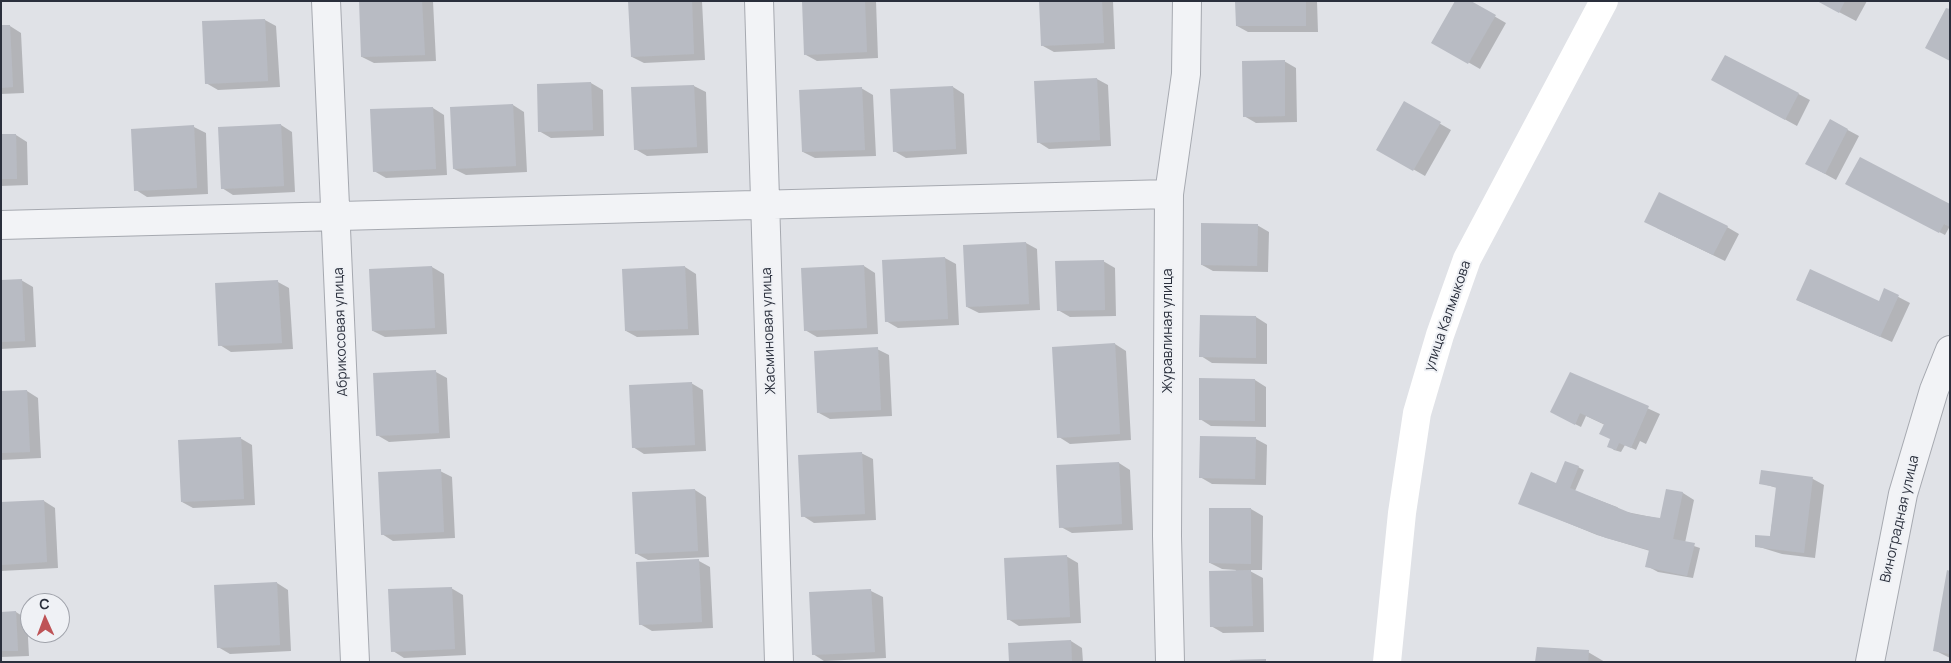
<!DOCTYPE html>
<html>
<head>
<meta charset="utf-8">
<style>
  body { margin:0 }
  #map { position:relative; width:1951px; height:663px; overflow:hidden; background:#e0e2e7; font-family:Manrope,sans-serif }
  canvas { display:block }
  .frame { position:absolute; inset:0; border:2px solid #2a2f3c; pointer-events:none }
  .north { position:absolute; left:20px; top:593px; width:50px; height:50px; box-sizing:border-box; background:#eff1f5; border:1px solid #a0a3ab; border-radius:50%; rotate:358deg; font-size:14px; font-weight:700; line-height:20px; text-align:center; color:#2a2f3c }
  .north::after { content:''; display:block; margin:auto; width:18px; height:22px; background:#be5356; clip-path:polygon(50% 0,100% 100%,50% 72%,0 100%) }
</style>
</head>
<body>
<div id="map">
<canvas width="1951" height="663"></canvas>
<div class="frame"></div>
<div class="north">С</div>
</div>
<script>
const ctx = document.querySelector('canvas').getContext('2d');
ctx.lineJoin = 'round';
function fill(path, color) { ctx.fillStyle = color; ctx.fill(path, 'evenodd'); }
const toPath = rows => new Path2D(rows.map(r => 'M' + r).join(''));
function stroke(path, color, width, dash) { ctx.strokeStyle = color; ctx.lineWidth = width; ctx.lineCap = dash ? 'butt' : 'round'; ctx.setLineDash(dash || []); ctx.stroke(path); }
function drawText(font, color, halo, rows, align = 'center') {
  ctx.font = font + ' Manrope,sans-serif'; ctx.lineWidth = 4; ctx.setLineDash([]); ctx.textBaseline = 'middle'; ctx.strokeStyle = halo; ctx.fillStyle = color; for (const [text, x, y, turn = 0] of rows) {
    ctx.save(); ctx.translate(x, y); ctx.rotate((+turn || 0) * Math.PI / 180); ctx.textAlign = isNaN(turn) ? turn : align; if (halo) ctx.strokeText(text, 0, 0); ctx.fillText(text, 0, 0); ctx.restore();
  }
}
const shadow = toPath([
  [360,1,433,1,436,61,374,63,362,57],
  [629,1,702,1,705,60,644,63,632,57],
  [803,1,876,1,878,58,817,61,806,55],
  [1040,1,1113,1,1115,49,1054,52,1043,46],
  [1237,1,1317,1,1318,32,1248,32,1237,26],
  [1468,1,1506,23,1480,69,1433,42],
  [1818,1,1867,1,1856,21],
  [265,20,276,26,280,87,218,90,206,83],
  [1,26,10,26,21,33,24,93,1,94],
  [1726,56,1810,100,1797,126,1724,86],
  [1284,61,1296,68,1297,122,1256,123,1244,116],
  [1097,79,1108,85,1111,146,1049,149,1038,142],
  [591,83,603,90,604,136,551,138,539,131,538,85],
  [694,86,706,92,708,153,647,156,635,149,632,88],
  [953,87,964,94,967,154,906,158,894,151],
  [861,88,873,95,876,156,815,158,803,152],
  [1404,103,1451,130,1425,176,1378,149],
  [513,105,524,112,527,172,466,175,454,169],
  [433,108,444,115,447,175,386,178,374,171],
  [1831,121,1859,136,1836,180,1818,170],
  [281,125,292,132,295,192,233,195,222,188],
  [194,127,206,133,208,194,147,197,136,190],
  [16,135,27,142,28,185,1,186,1,136],
  [1847,184,1950,226,1945,235],
  [1257,225,1269,232,1268,272,1213,271,1202,265],
  [1727,227,1739,234,1725,261,1657,228],
  [1026,243,1037,249,1040,310,979,313,967,307],
  [945,258,956,264,959,325,898,328,886,321],
  [1103,261,1115,268,1116,316,1070,317,1058,310],
  [864,266,875,273,878,334,817,337,805,330],
  [432,267,444,274,447,334,385,337,373,331,371,270],
  [685,267,696,274,699,335,637,337,626,331],
  [21,280,33,287,36,347,1,349,1,281],
  [278,282,289,288,293,349,231,352,220,345],
  [1885,290,1910,303,1892,342,1797,300,1880,302],
  [1256,317,1267,324,1267,364,1212,363,1201,356],
  [1115,344,1126,351,1131,440,1070,444,1059,437],
  [877,349,889,355,892,416,830,419,819,413],
  [436,372,447,378,450,438,389,442,377,435],
  [1571,373,1660,414,1646,444,1640,441,1636,450,1625,445,1621,452,1614,450,1609,446,1611,439,1605,425,1586,416,1581,427,1557,415],
  [1201,379,1255,380,1266,387,1266,427,1211,426,1200,419],
  [691,383,703,390,706,451,644,454,633,447],
  [27,391,38,398,41,458,1,460,1,392],
  [240,438,252,445,255,505,193,508,182,502],
  [1256,439,1267,445,1266,485,1212,484,1200,477],
  [861,453,873,459,876,520,814,523,803,516],
  [1119,463,1130,470,1133,530,1072,533,1061,527],
  [1578,467,1584,470,1575,491,1617,507,1622,511,1661,519,1667,490,1683,493,1694,500,1685,543,1700,548,1693,578,1658,572,1647,566,1650,551,1597,535,1519,503,1557,484],
  [440,471,452,477,455,538,393,541,382,534],
  [1778,474,1813,479,1824,485,1815,558,1782,554,1756,546,1770,537,1777,488,1760,483],
  [695,490,706,497,709,557,648,560,637,554],
  [44,501,55,508,58,568,1,571,1,504],
  [1210,509,1251,509,1263,516,1262,570,1248,570,1263,578,1264,632,1223,633,1211,626,1236,570,1222,569,1210,563],
  [1066,556,1078,563,1081,623,1019,626,1008,619],
  [699,561,710,567,713,628,652,631,640,624],
  [1950,572,1950,658,1934,650],
  [277,583,288,590,291,651,230,654,218,647],
  [451,588,463,595,466,655,404,658,393,651],
  [871,591,883,597,886,658,824,661,813,654,810,594],
  [16,612,27,619,29,656,1,657,1,613],
  [1071,641,1082,648,1083,662,1010,662],
  [1588,652,1605,662,1537,662]
]);
const building = toPath([
  [359,1,422,1,425,55,361,57],
  [628,1,692,1,694,54,631,57],
  [802,1,865,1,867,52,804,55],
  [1039,1,1102,1,1104,43,1041,46],
  [1235,1,1306,1,1306,26,1236,26],
  [1455,1,1471,1,1496,15,1468,64,1431,43],
  [1817,1,1845,1,1839,13],
  [1946,8,1950,9,1950,61,1925,48],
  [265,19,268,81,205,84,202,21],
  [1,25,10,25,13,87,1,88],
  [1725,55,1799,93,1785,120,1711,80],
  [1285,60,1285,116,1243,117,1242,61],
  [1097,78,1100,140,1037,143,1034,81],
  [591,82,593,130,538,132,537,84],
  [694,85,697,147,634,150,631,87],
  [953,86,956,149,893,152,890,89],
  [862,87,865,150,802,152,799,90],
  [1404,101,1441,122,1413,171,1376,150],
  [513,104,516,166,453,169,450,107],
  [433,107,436,169,373,172,370,109],
  [1830,119,1848,129,1825,174,1805,164],
  [281,124,284,186,221,189,218,127],
  [194,125,197,188,134,191,131,129],
  [1,134,16,134,17,179,1,179],
  [1860,157,1950,204,1950,227,1944,224,1939,233,1845,184],
  [1659,192,1728,226,1713,255,1644,222],
  [1201,223,1258,224,1257,266,1201,265],
  [1026,242,1029,304,966,307,963,245],
  [945,257,948,319,885,322,882,260],
  [1104,260,1105,310,1057,311,1055,261],
  [864,265,867,328,804,331,801,268],
  [432,266,435,328,372,331,369,269],
  [685,266,688,329,625,331,622,269],
  [1810,269,1879,301,1884,288,1899,295,1880,337,1796,300],
  [22,279,25,341,1,342,1,280],
  [278,280,282,343,218,346,215,283],
  [1200,315,1256,316,1256,358,1199,357],
  [1115,343,1120,434,1057,438,1052,347],
  [878,347,881,410,817,413,814,351],
  [436,370,439,433,376,436,373,373],
  [1570,372,1649,406,1631,448,1619,443,1616,450,1607,447,1610,439,1599,434,1604,424,1580,413,1575,425,1550,412],
  [1199,378,1255,379,1255,421,1199,420],
  [692,382,695,445,632,448,629,385],
  [27,390,30,452,1,453,1,391],
  [1200,436,1256,437,1255,479,1199,478],
  [241,437,244,499,181,502,178,440],
  [862,452,865,514,801,517,798,455],
  [1565,461,1579,466,1570,488,1633,514,1660,518,1666,489,1683,492,1673,539,1695,543,1687,576,1645,567,1649,550,1606,538,1518,504,1531,472,1556,483],
  [1119,462,1122,524,1059,528,1056,465],
  [441,469,444,532,381,535,378,472],
  [1761,470,1813,477,1804,553,1755,547,1755,535,1770,536,1776,487,1759,484],
  [695,489,698,551,635,554,632,492],
  [44,500,47,562,1,565,1,502],
  [1209,508,1251,508,1251,564,1209,563],
  [1067,555,1070,617,1007,620,1004,558],
  [699,559,702,622,639,625,636,562],
  [1251,570,1253,626,1210,627,1209,571],
  [1947,570,1950,571,1950,654,1933,651],
  [277,582,280,645,217,648,214,585],
  [452,587,455,649,391,652,388,589],
  [871,589,875,652,812,655,809,592],
  [16,611,18,651,1,651,1,612],
  [1071,640,1072,662,1009,662,1008,643],
  [1537,647,1589,650,1588,662,1535,662],
  [1266,659,1266,662,1230,662,1230,660]
]);
const street = toPath([
  [326,1,355,662],
  [759,1,779,662],
  [1,225,1169,194],
  [1170,662,1167,536,1169,194,1186,74,1187,1],
  [1870,662,1903,494,1934,390,1950,350]
]);
const secondary = toPath([
  [1387,662,1402,513,1417,413,1440,335,1467,259,1604,1]
]);
const streetNames = [
  ["улица Калмыкова",1448,316,-71],
  ["Жасминовая улица",769,331,-92],
  ["Журавлиная улица",1168,331,-90],
  ["Абрикосовая улица",341,332,-92],
  ["Виноградная улица",1900,519,-77]
];
fill(shadow, '#0003');
fill(building, '#b8bbc3');
stroke(street, '#a6a9b0', 30);
stroke(street, '#f2f3f6', 28);
stroke(secondary, '#fff', 28);
drawText('14px', '#2a2f3c', '#eff1f5', streetNames);
</script>
</body>
</html>
